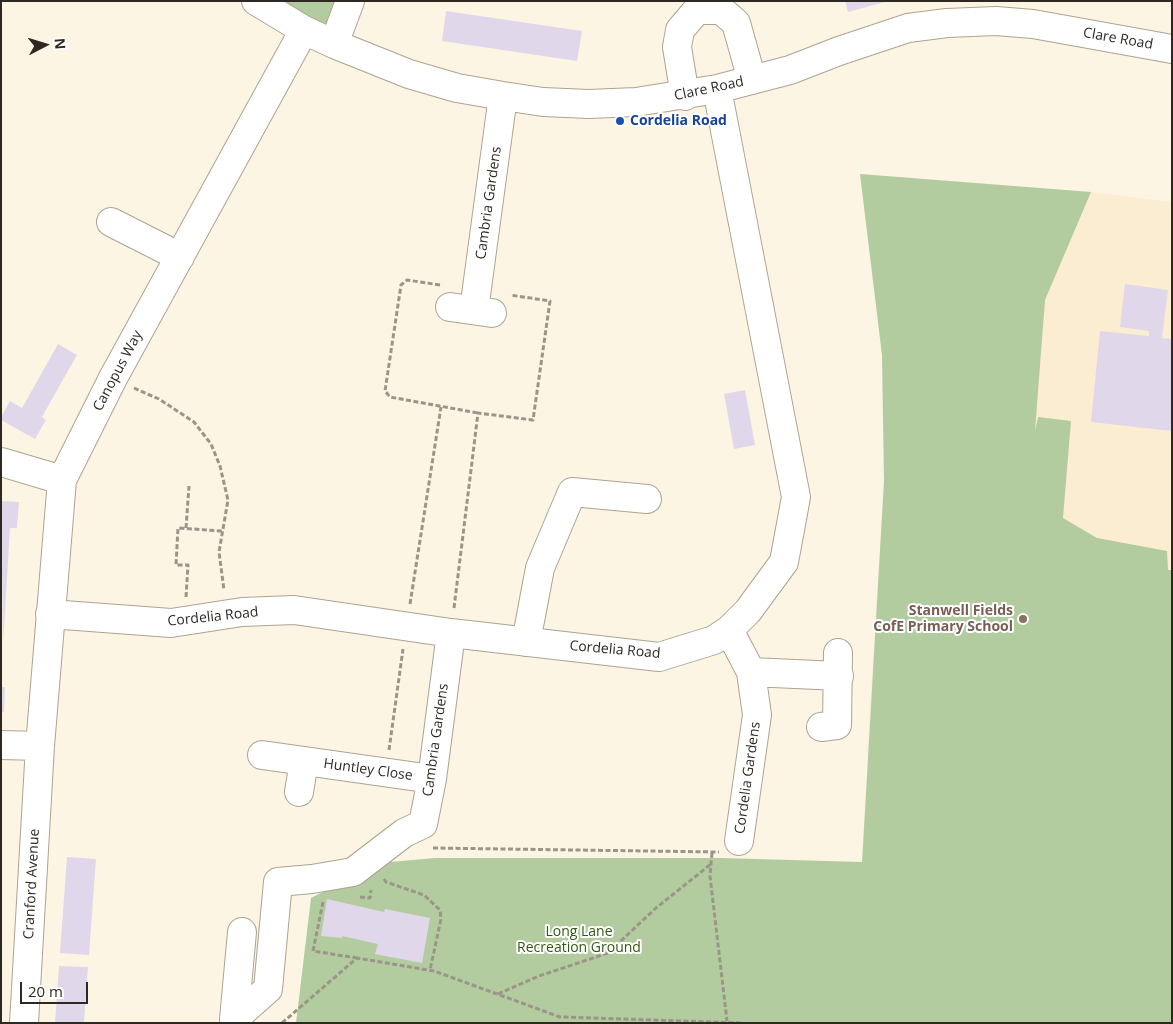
<!DOCTYPE html>
<html>
<head>
<meta charset="utf-8">
<style>
  body { margin:0 }
  #map { position:relative; width:1173px; height:1024px; overflow:hidden; background:#fdf5e4; font-family:"Open Sans",sans-serif }
  canvas { display:block }
  .frame { position:absolute; inset:0; border:2px solid #2d2922; pointer-events:none }
  .north { position:absolute; left:20px; top:20px; width:50px; height:50px; -webkit-text-stroke:4px #fff; paint-order:stroke; rotate:85deg; font-size:14px; font-weight:700; line-height:20px; text-align:center; color:#2d2922 }
  .north::after { content:''; display:block; margin:auto; width:18px; height:22px; background:#2d2922; clip-path:polygon(50% 0,100% 100%,50% 72%,0 100%) }
  .scale { position:absolute; left:20px; top:982px; width:68px; height:22px; box-sizing:border-box; border:2px solid #2d2922; border-top:0; padding-left:6px; font-size:15px; line-height:18px; white-space:nowrap; color:#2d2922; -webkit-text-stroke:4px #fff; paint-order:stroke }
</style>
</head>
<body>
<div id="map">
<canvas width="1173" height="1024"></canvas>
<div class="frame"></div>
<div class="north">N</div>
<div class="scale">20 m</div>
</div>
<script>
const ctx = document.querySelector('canvas').getContext('2d');
ctx.lineJoin = 'round';
function fill(path, color) { ctx.fillStyle = color; ctx.fill(path, 'evenodd'); }
const toPath = rows => new Path2D(rows.map(r => 'M' + r).join(''));
function stroke(path, color, width, dash) { ctx.strokeStyle = color; ctx.lineWidth = width; ctx.lineCap = dash ? 'butt' : 'round'; ctx.setLineDash(dash || []); ctx.stroke(path); }
function drawText(font, color, halo, rows, align = 'center') {
  ctx.font = font + ' "Open Sans",sans-serif'; ctx.lineWidth = 4; ctx.setLineDash([]); ctx.textBaseline = 'middle'; ctx.strokeStyle = halo; ctx.fillStyle = color; for (const [text, x, y, turn = 0] of rows) {
    ctx.save(); ctx.translate(x, y); ctx.rotate((+turn || 0) * Math.PI / 180); ctx.textAlign = isNaN(turn) ? turn : align; if (halo) ctx.strokeText(text, 0, 0); ctx.fillText(text, 0, 0); ctx.restore();
  }
}
const built = toPath([
  [860,174,1091,192,1172,202,1172,822,867,757,884,481,882,355]
]);
const green = toPath([
  [288,1,338,1,326,27,287,4],
  [860,174,1091,192,1045,300,1035,431,1038,417,1071,421,1063,518,1097,538,1167,551,1168,570,1172,570,1172,1023,296,1023,311,898,379,863,435,858,721,858,862,862,884,481,882,355]
]);
const building = toPath([
  [845,1,885,1,885,2,848,12],
  [446,11,582,31,577,61,442,41],
  [1125,284,1168,290,1162,338,1172,339,1172,431,1091,422,1100,331,1149,336,1149,331,1120,327],
  [58,344,77,355,42,417,46,420,35,439,1,420,1,417,10,401,22,408],
  [745,390,755,445,734,449,724,394],
  [1,501,19,502,17,528,10,528,3,644],
  [1,687,5,687,4,712,1,712],
  [67,857,96,859,89,955,60,953],
  [327,899,384,912,385,909,430,918,422,963,375,954,378,944,342,936,342,938,321,936],
  [59,966,88,967,84,1023,55,1023]
]);
const path = toPath([
  [440,285,407,280,401,285,385,391,390,397,478,413],
  [134,388,159,399,194,422,211,444,220,466,228,500,219,552,224,590],
  [186,528,189,486],
  [186,597,188,565,176,565,178,528,222,531],
  [410,604,441,407],
  [454,608,478,413,533,420,550,301,510,295],
  [389,750,403,649],
  [433,848,719,852],
  [712,853,710,876,727,1021],
  [384,879,386,882,424,895,440,910,441,919,430,970],
  [360,897,370,898,371,890],
  [323,902,313,951,357,958],
  [498,994,539,976,608,953,656,908,711,864],
  [282,1023,357,958,434,971,560,1017,743,1023]
]);
const minor = toPath([
  [256,1,304,30,334,44,409,74,457,88,503,96,543,102,589,104,636,102,717,89,790,70,839,51,908,28,947,23,996,21,1033,24,1172,49],
  [334,44,350,1],
  [685,96,677,47,680,30,697,10,721,10,736,23,752,80],
  [111,222,180,257],
  [450,307,492,313],
  [474,310,503,96],
  [1,462,62,480],
  [50,614,171,623,242,612,294,610,451,633,659,657,714,640,729,630,748,611,784,562,796,497,717,89],
  [729,630,751,672,757,715,739,841],
  [526,642,540,568,572,492,647,499],
  [751,672,839,676],
  [821,727,837,725,838,653],
  [1,745,40,746],
  [262,755,432,779],
  [299,792,304,761],
  [242,932,234,1019,268,989,278,882,312,879,353,872,404,833,423,824,432,779,451,633],
  [24,1023,40,746,62,480,113,378,304,30]
]);
const markers = [
  [620,121,5,"#1a4fb4"],
  [1023,619,5,"#8d6e63"]
];
const streetNames = [
  ["Clare Road",1118,39,10],
  ["Clare Road",709,89,-12],
  ["Cambria Gardens",489,203,-82],
  ["Canopus Way",118,371,-62],
  ["Cordelia Road",213,617,-6],
  ["Cordelia Road",615,650,5],
  ["Cambria Gardens",436,740,-82],
  ["Huntley Close",368,770,8],
  ["Cordelia Gardens",748,778,-82],
  ["Cranford Avenue",32,884,-87]
];
const transitNames = [
  ["Cordelia Road",630,121]
];
const educationNames = [
  ["Stanwell Fields",1013,611],
  ["CofE Primary School",1013,627]
];
const parkNames = [
  ["Long Lane",579,932],
  ["Recreation Ground",579,948]
];
fill(built, '#fbedd1');
fill(green, '#b2cca0');
fill(building, '#e1d7eb');
stroke(minor, '#ada390', 30);
stroke(path, '#9b9589', 3, [5, 2.5]);
stroke(minor, '#fff', 28);
for (const [x, y, r, color] of markers) { const dot = new Path2D(); dot.arc(x, y, r, 0, 2 * Math.PI); ctx.fillStyle = color; ctx.fill(dot); stroke(dot, '#fff', 2); }
drawText('14px', '#2d2922', '#fff', streetNames);
drawText('bold 14px', '#164399', '#fff', transitNames, 'left');
drawText('bold 14px', '#785e54', '#fff', educationNames, 'right');
drawText('14px', '#335711', '#fff', parkNames);
</script>
</body>
</html>
